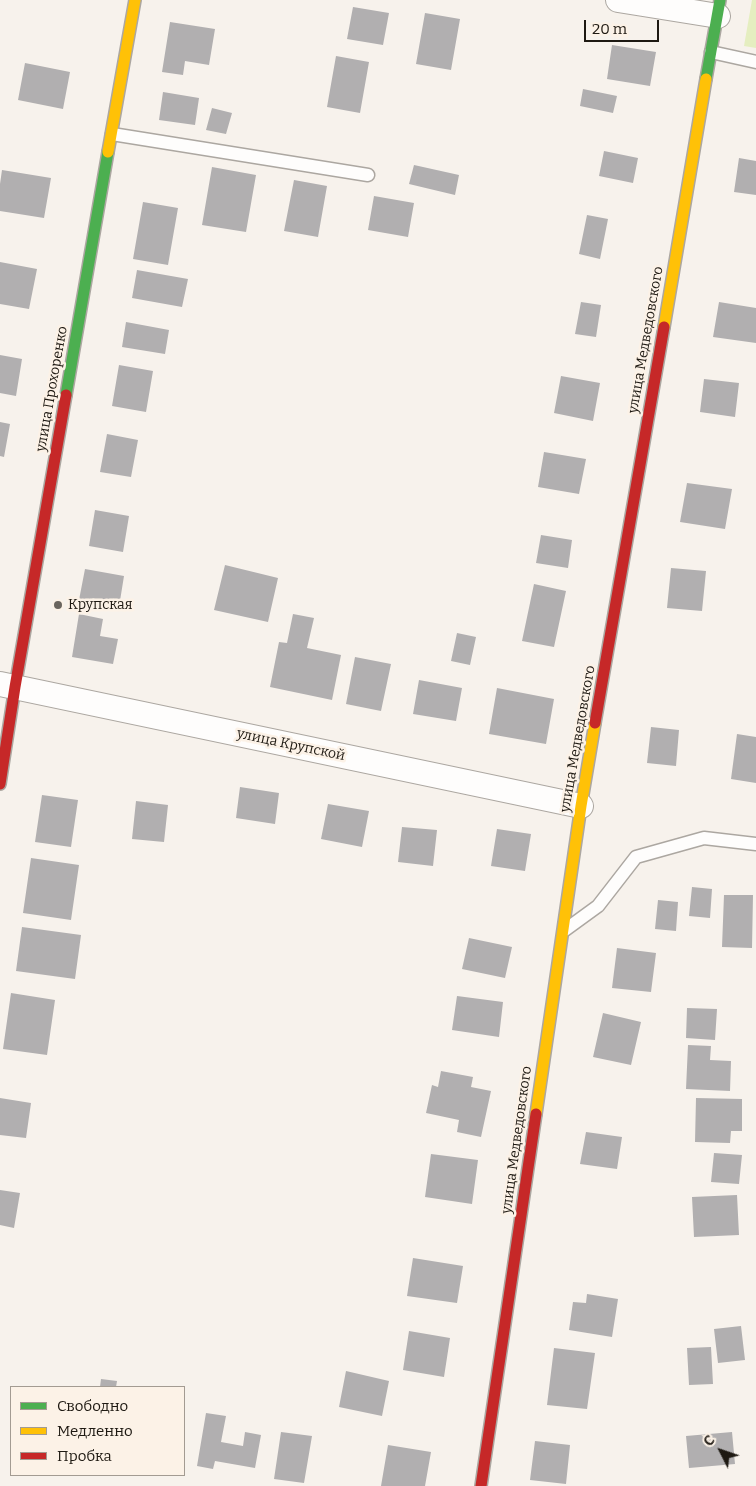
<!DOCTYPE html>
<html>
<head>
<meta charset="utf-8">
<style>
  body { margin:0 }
  #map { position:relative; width:756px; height:1486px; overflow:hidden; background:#f7f2ec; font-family:Bitter,serif }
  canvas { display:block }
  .legend { position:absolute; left:10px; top:1386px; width:175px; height:90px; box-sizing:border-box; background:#fcf2e7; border:1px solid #a39b92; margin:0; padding:6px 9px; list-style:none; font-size:15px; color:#1e1912 }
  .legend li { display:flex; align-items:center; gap:10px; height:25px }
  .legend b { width:25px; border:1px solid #a39b92 }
  .north { position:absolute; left:696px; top:1426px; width:50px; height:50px; -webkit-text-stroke:4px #fcf2e7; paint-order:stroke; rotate:311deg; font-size:14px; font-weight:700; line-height:20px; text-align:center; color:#1e1912 }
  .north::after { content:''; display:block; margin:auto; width:18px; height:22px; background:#1e1912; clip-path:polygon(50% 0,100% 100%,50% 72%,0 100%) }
  .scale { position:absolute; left:584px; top:20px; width:75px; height:22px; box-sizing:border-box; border:2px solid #1e1912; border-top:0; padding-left:6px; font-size:15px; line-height:18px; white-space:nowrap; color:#1e1912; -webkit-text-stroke:4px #fcf2e7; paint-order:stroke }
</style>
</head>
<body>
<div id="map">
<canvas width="756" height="1486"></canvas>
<ul class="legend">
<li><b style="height:6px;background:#4caf50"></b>Свободно</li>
<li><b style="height:6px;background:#ffc107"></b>Медленно</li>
<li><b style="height:6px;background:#c62828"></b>Пробка</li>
</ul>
<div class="north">С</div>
<div class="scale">20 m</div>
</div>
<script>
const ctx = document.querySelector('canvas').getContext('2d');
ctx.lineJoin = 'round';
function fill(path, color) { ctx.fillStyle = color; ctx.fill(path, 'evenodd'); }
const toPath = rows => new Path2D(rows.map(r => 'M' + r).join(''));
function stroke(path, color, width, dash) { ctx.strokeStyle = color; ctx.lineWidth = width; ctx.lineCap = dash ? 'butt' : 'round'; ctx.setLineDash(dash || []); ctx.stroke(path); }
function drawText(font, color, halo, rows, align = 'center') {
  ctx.font = font + ' Bitter,serif'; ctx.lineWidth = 5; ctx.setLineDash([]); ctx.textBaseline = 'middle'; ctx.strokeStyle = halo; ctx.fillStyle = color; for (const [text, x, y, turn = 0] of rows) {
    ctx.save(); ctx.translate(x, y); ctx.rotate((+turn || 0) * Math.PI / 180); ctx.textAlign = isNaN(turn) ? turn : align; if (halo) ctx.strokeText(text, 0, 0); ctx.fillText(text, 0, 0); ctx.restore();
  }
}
const green = toPath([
  [752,0,756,0,756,48,744,46]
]);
const building = toPath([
  [353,7,389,13,383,45,347,39],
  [425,13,460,19,451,70,416,64],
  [170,22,215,29,209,65,185,61,183,75,162,72],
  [612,45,656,52,650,86,607,79],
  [336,56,369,62,360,113,327,107],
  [25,63,70,72,63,109,18,100],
  [583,89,617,96,613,113,580,106],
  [163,92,199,98,195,125,159,120],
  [212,108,232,113,226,134,206,130],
  [604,151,638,158,633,183,599,176],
  [739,158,756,161,756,195,734,192],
  [414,165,459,175,455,195,409,184],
  [212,167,256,175,246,232,202,225],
  [2,170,51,178,44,218,0,211,0,184],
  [294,180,327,186,318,237,284,231],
  [374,196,414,203,408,237,368,230],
  [143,202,178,208,168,265,133,259],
  [587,215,608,219,600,259,579,254],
  [0,262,37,269,29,309,0,304],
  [137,270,188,279,182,307,132,298],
  [581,302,601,305,596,337,575,334],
  [719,302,756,308,756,343,713,337],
  [126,322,169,330,165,354,122,347],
  [0,355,22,359,16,396,0,393],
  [119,365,153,371,146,412,112,406],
  [561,376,600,383,593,421,554,413],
  [704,379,739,383,735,417,700,412],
  [0,422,10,424,4,457,0,456],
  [107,434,138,440,131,477,100,472],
  [544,452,586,459,579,494,538,487],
  [687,483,732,489,725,529,680,522],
  [95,510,129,516,123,552,89,546],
  [541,535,572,540,568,568,536,563],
  [225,565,278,578,268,622,214,610],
  [671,568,706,571,702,611,667,608],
  [85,569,124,576,119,607,79,600],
  [534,584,566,591,554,647,522,641],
  [79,614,103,619,100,636,118,639,113,664,72,657],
  [293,614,314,618,307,648,341,655,332,700,270,687,279,642,287,643],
  [457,633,476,637,470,665,451,661],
  [355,657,391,664,381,711,346,704],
  [419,680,462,688,456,721,413,714],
  [497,688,554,699,546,744,489,734],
  [651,727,679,730,676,766,647,763],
  [737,734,756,737,756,783,731,779],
  [240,787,279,793,275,824,236,818],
  [42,795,78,800,71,847,35,842],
  [136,801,168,805,164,842,132,839],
  [328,804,369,811,362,847,321,839],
  [402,827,437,830,433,866,398,862],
  [497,829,531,834,525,871,491,866],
  [31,858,79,865,71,920,23,913],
  [692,887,712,889,710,918,689,916],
  [724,895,753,895,752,948,722,947],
  [658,900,678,902,676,931,655,929],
  [22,927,81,935,75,979,16,971],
  [469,938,512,947,505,978,462,969],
  [617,948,656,953,651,992,612,988],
  [11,993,55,1000,47,1055,3,1049],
  [457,996,503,1002,499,1037,452,1030],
  [687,1008,717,1009,715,1040,686,1038],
  [603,1013,641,1022,631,1065,593,1057],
  [688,1045,711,1046,710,1060,731,1061,730,1091,686,1089],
  [441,1071,473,1077,471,1087,491,1091,481,1137,457,1132,459,1120,426,1113,432,1085,438,1087],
  [0,1098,31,1103,26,1138,0,1135],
  [696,1098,742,1099,742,1131,731,1131,730,1143,695,1142],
  [586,1132,622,1137,617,1169,580,1164],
  [714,1153,742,1155,739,1184,711,1182],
  [431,1154,478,1160,472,1204,425,1197],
  [0,1190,20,1193,14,1228,0,1225],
  [737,1195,739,1235,694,1237,692,1197],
  [413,1258,463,1266,457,1303,407,1296],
  [587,1294,618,1299,612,1337,569,1330,573,1302,586,1303],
  [741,1326,745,1360,718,1363,714,1329],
  [409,1331,450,1338,444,1377,403,1370],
  [711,1347,713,1384,689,1385,687,1348],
  [554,1348,595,1353,587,1409,547,1405],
  [346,1371,389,1381,382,1416,339,1407],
  [101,1379,117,1381,116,1387,100,1387],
  [206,1413,226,1416,221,1442,243,1446,245,1432,261,1435,255,1468,215,1461,213,1469,197,1466],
  [281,1432,312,1436,304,1483,274,1479],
  [732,1432,735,1464,689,1468,686,1436],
  [535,1441,570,1445,566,1484,530,1480],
  [388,1445,431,1452,425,1486,381,1486]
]);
const lane = toPath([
  [711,52,756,62],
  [112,134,368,175],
  [565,930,598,906,636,857,704,838,756,844]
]);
const street = toPath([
  [618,0,718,16],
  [0,684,581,806]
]);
const fast = toPath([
  [706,79,720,0],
  [66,395,108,152]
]);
const slow = toPath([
  [108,152,135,0],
  [664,327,706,79],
  [536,1114,581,806,595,723]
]);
const jam = toPath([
  [595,723,664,327],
  [0,784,15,687,66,395],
  [481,1486,536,1114]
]);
const markers = [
  [58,605,5,"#6a655e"]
];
const streetNames = [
  ["улица Медведовского",646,340,-80],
  ["улица Прохоренко",52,389,-80],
  ["улица Медведовского",578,739,-80],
  ["улица Крупской",291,745,12],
  ["улица Медведовского",517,1140,-82]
];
const poiNames = [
  ["Крупская",68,605]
];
fill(green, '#e5eec0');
fill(building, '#b1afb0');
stroke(lane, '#aca7a1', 15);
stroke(street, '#aca7a1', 26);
stroke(fast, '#aca7a1', 14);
stroke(slow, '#aca7a1', 14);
stroke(jam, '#aca7a1', 14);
stroke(lane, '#fefdfc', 12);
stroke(street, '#fefdfc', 24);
stroke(fast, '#4caf50', 11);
stroke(slow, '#ffc107', 11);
stroke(jam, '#c62828', 11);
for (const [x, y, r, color] of markers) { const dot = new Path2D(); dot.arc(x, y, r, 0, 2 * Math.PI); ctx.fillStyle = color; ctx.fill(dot); stroke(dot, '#fcf2e7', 2); }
drawText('14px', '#1e1912', '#fcf2e7', streetNames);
drawText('14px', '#1e1912', '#fcf2e7', poiNames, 'left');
</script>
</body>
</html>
